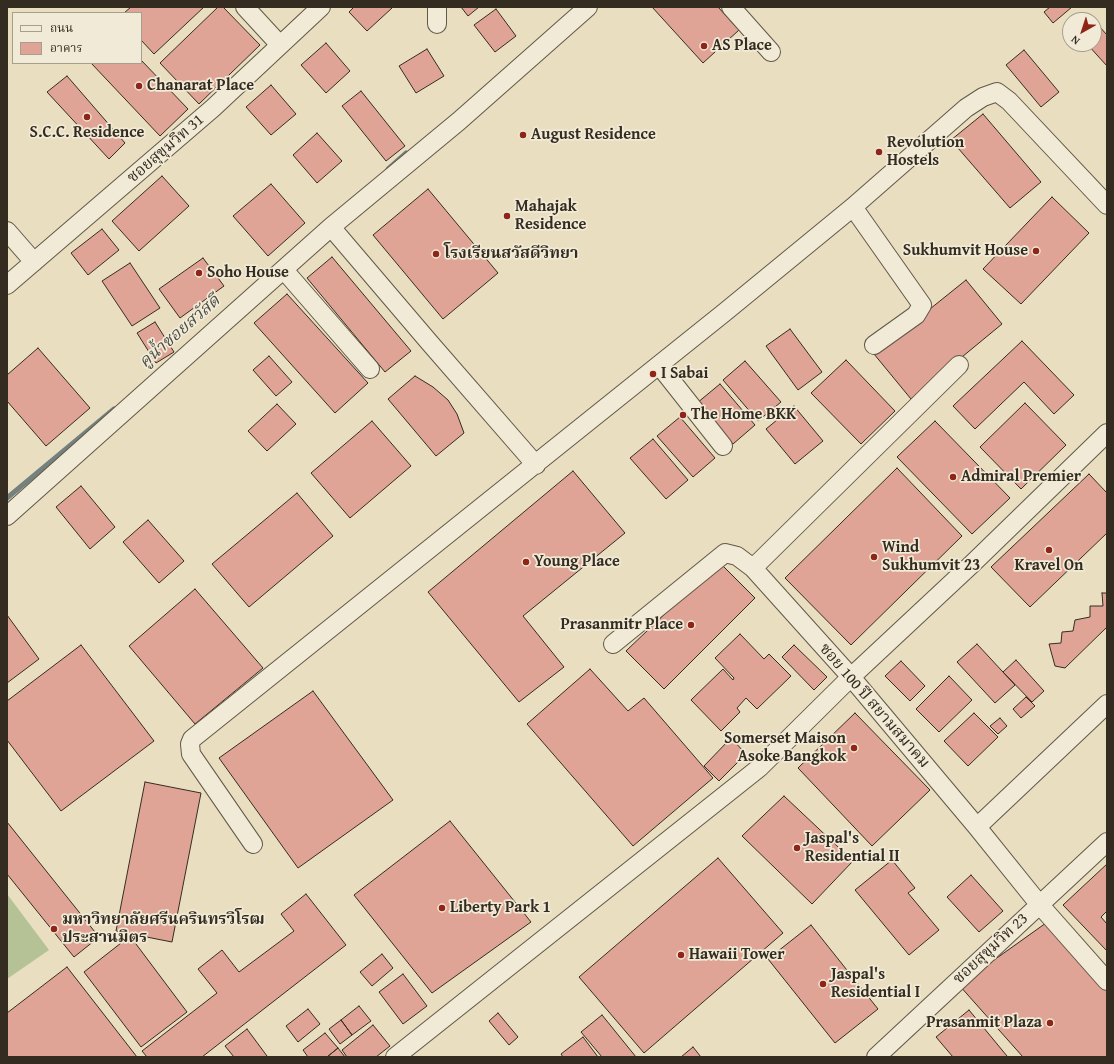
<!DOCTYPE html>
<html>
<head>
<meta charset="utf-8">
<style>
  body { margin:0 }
  #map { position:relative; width:1114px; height:1064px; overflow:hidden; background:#e9dec0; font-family:"Gentium Book Plus","Noto Serif Thai",serif }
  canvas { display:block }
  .frame { position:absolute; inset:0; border:8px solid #352c21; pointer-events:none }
  .legend { position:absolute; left:12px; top:12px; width:130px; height:52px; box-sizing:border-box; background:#f1ead6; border:1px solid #a69e8e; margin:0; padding:5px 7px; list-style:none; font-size:12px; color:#352c21 }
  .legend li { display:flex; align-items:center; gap:8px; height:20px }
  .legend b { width:20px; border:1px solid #a69e8e }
  .north { position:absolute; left:1062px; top:12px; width:40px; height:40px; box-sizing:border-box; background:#f1ead6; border:1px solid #a69e8e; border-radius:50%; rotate:219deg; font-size:11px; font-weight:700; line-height:16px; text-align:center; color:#352c21 }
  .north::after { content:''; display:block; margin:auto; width:14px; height:18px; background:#8f2418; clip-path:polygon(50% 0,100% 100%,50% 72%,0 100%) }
</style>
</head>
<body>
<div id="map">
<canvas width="1114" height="1064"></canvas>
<div class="frame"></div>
<ul class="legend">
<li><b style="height:5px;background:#f1ead6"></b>ถนน</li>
<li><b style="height:11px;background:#dfa496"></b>อาคาร</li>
</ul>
<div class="north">N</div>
</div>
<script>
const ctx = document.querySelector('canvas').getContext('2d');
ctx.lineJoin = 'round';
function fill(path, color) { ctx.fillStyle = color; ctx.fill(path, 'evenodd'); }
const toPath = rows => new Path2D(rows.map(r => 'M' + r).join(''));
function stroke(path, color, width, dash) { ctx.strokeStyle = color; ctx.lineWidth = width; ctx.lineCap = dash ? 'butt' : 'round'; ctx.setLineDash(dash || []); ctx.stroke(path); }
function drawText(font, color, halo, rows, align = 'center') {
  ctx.font = font + ' "Gentium Book Plus","Noto Serif Thai",serif'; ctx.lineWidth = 3.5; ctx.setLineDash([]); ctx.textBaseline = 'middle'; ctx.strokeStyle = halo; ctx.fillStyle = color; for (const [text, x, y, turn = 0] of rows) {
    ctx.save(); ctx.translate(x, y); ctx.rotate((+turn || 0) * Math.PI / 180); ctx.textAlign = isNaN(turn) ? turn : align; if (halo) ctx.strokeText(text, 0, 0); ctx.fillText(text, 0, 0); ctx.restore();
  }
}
const green = toPath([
  [7,894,49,950,7,979]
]);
const stream = toPath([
  [388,169,406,153],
  [7,498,114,409]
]);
const building = toPath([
  [131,7,204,7,154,54,141,40,141,13,124,13,131,7],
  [218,7,223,7,260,45,199,104,160,63,218,7],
  [354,7,391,7,392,8,367,31,349,12,354,7],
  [461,7,479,7,468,16,461,7],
  [652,7,718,7,739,30,703,63,652,7],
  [1050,7,1072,7,1053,23,1044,12,1050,7],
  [496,9,516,36,495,52,474,25,496,9],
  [1099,26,1107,35,1107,66,1087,44,1094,44,1094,31,1099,26],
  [326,43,350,71,326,93,301,65,326,43],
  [427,49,444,76,416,93,399,66,427,49],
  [1024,50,1059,92,1041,107,1006,65,1024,50],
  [141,60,188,109,160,136,91,63,141,63,141,60],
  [67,76,125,143,109,159,47,92,67,76],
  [271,85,296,114,271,135,246,107,271,85],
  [361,91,405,146,386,161,342,106,361,91],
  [983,114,1041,182,1010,208,951,140,983,114],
  [317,133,342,161,317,183,293,155,317,133],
  [162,176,189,206,139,251,112,221,162,176],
  [271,184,305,223,268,256,233,216,271,184],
  [428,189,498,273,443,319,373,235,428,189],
  [1052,197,1089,233,1021,304,983,269,1052,197],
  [102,229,119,250,88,275,71,253,102,229],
  [332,257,411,351,385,372,307,278,332,257],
  [203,258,224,286,180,318,159,289,203,258],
  [130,263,160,308,132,326,102,281,130,263],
  [966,280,1002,324,911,399,874,354,966,280],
  [287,294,368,383,335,413,254,323,287,294],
  [155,322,174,352,156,363,137,333,155,322],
  [790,329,822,372,798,390,766,346,790,329],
  [1022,341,1074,395,1054,414,1024,382,975,429,953,406,1022,341],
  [38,348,90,408,46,446,7,401,7,375,38,348],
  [269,356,292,382,276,396,253,370,269,356],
  [846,360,895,411,861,444,811,393,846,360],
  [745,361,781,402,758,421,723,380,745,361],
  [415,376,433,387,448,400,457,414,464,433,436,456,388,399,415,376],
  [720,384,755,425,733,444,697,403,720,384],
  [1025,403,1066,445,1021,489,980,447,1025,403],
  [277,404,296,424,267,451,248,431,277,404],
  [794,406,823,441,795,464,766,429,794,406],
  [680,417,715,458,693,477,657,436,680,417],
  [372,421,411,466,350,518,311,473,372,421],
  [935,421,1010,498,972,534,897,457,935,421],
  [653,439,688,480,666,499,630,458,653,439],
  [897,468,962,536,851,645,785,578,897,468],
  [573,471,625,533,523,616,564,667,519,702,428,592,573,471],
  [1089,474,1107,493,1107,533,1030,607,991,567,1089,474],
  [81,486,115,527,90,549,56,507,81,486],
  [297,493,333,536,249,607,212,564,297,493],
  [148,520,184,561,159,583,123,542,148,520],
  [719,562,755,598,664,689,626,651,719,562],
  [195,589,263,668,195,724,129,646,195,589],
  [1102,593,1107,593,1107,627,1065,668,1055,666,1049,644,1061,643,1062,632,1073,631,1075,620,1090,617,1090,606,1103,606,1102,593],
  [7,615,39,659,7,683,7,615],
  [740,634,764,659,769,654,791,676,757,709,746,698,737,708,740,712,721,731,691,700,723,669,733,680,734,678,715,658,740,634],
  [977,644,1015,685,995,703,957,662,977,644],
  [81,645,154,741,61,811,7,740,7,701,81,645],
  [794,645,827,677,814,690,782,657,794,645],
  [1016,660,1044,691,1032,702,1003,672,1016,660],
  [901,661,925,686,910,701,885,676,901,661],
  [590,669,628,711,644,698,713,778,633,846,527,724,590,669],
  [949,676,972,700,939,732,916,709,949,676],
  [313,691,393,800,298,868,219,758,313,691],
  [1026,697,1035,706,1021,718,1013,709,1026,697],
  [855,713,930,790,872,846,798,768,855,713],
  [974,713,998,737,968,766,944,741,974,713],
  [1000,718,1007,726,998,734,990,726,1000,718],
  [731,738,746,754,719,781,704,766,731,738],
  [145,782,201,793,172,942,116,931,145,782],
  [784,796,853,861,812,904,742,836,784,796],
  [450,821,531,922,432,993,354,895,450,821],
  [7,822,99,937,74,957,7,874,7,822],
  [718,858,783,933,644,1053,579,977,718,858],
  [892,860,915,888,908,893,939,930,909,955,855,890,892,860],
  [1107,864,1107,911,1101,917,1107,924,1107,951,1063,905,1107,864],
  [971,875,1003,911,979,932,947,897,971,875],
  [306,894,346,945,202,1057,147,1057,142,1051,217,993,198,969,222,950,239,972,294,931,281,914,306,894],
  [1046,923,1107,989,1107,1057,1023,1057,959,985,1046,923],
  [811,925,878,1009,835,1043,768,959,811,925],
  [130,936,187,1012,141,1047,84,972,130,936],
  [382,954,393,968,372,986,360,972,382,954],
  [67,967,137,1057,7,1057,7,1013,67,967],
  [403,974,427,1006,403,1024,379,992,403,974],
  [359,1006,371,1021,352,1035,341,1020,359,1006],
  [308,1009,320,1024,298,1042,286,1026,308,1009],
  [969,1010,1007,1056,1006,1057,953,1057,936,1037,969,1010],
  [498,1013,518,1037,509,1045,489,1021,498,1013],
  [602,1015,636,1057,602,1057,581,1032,602,1015],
  [341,1020,352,1035,340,1044,329,1029,341,1020],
  [373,1025,390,1046,376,1057,347,1057,342,1050,373,1025],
  [247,1029,267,1056,266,1057,234,1057,225,1046,247,1029],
  [325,1033,338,1048,327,1057,308,1057,303,1050,325,1033],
  [583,1037,598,1057,563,1057,561,1054,583,1037],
  [693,1047,701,1057,681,1057,693,1047],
  [338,1048,345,1057,327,1057,338,1048]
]);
const minor = toPath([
  [245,7,280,45],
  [437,7,437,24],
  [731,7,771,52],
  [853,207,922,305,916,315,874,345],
  [331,227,429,342,536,465],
  [7,231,34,262],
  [284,270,370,369],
  [7,285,213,108,321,7],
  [659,365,723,446],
  [7,516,331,227,459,121,588,7],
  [753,568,959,365],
  [613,644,725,553,737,556,753,568,851,677,977,827,1039,904,1107,981],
  [977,827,1107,704],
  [253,844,191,754,190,744,192,739,725,312,853,207,966,108,983,97,997,92,1009,101,1107,205],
  [395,1057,759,768,851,677,972,564,1107,433],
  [876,1057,1107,842]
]);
const markers = [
  [704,46,4,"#8f2418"],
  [139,86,4,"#8f2418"],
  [87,117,4,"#8f2418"],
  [523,135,4,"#8f2418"],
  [879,152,4,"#8f2418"],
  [507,216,4,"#8f2418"],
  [1036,251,4,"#8f2418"],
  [436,254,4,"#8f2418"],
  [199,273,4,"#8f2418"],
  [653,374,4,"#8f2418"],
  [683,415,4,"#8f2418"],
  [953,477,4,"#8f2418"],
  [1049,550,4,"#8f2418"],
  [874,557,4,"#8f2418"],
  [526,562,4,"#8f2418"],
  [691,625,4,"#8f2418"],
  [854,748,4,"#8f2418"],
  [797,848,4,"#8f2418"],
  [442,908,4,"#8f2418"],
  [54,929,4,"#8f2418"],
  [681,955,4,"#8f2418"],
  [823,984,4,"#8f2418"],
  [1050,1023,4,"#8f2418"]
];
const poiNames = [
  ["AS Place",712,46],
  ["Chanarat Place",147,86],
  ["S.C.C. Residence",87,133,"center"],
  ["August Residence",531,135],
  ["Revolution",887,143],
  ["Hostels",887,161],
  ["Mahajak",515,207],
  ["Residence",515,225],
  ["Sukhumvit House",1028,251,"right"],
  ["โรงเรียนสวัสดีวิทยา",444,254],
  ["Soho House",207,273],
  ["I Sabai",661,374],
  ["The Home BKK",691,415],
  ["Admiral Premier",961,477],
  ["Wind",882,548],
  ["Sukhumvit 23",882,566],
  ["Young Place",534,562],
  ["Kravel On",1049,566,"center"],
  ["Prasanmitr Place",683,625,"right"],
  ["Somerset Maison",846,739,"right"],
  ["Asoke Bangkok",846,757,"right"],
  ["Jaspal's",805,839],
  ["Residential II",805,857],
  ["Liberty Park 1",450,908],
  ["มหาวิทยาลัยศรีนครินทรวิโรฒ",62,920],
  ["ประสานมิตร",62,938],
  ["Hawaii Tower",689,955],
  ["Jaspal's",831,975],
  ["Residential I",831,993],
  ["Prasanmit Plaza",1042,1023,"right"]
];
const streetNames = [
  ["ซอยสุขุมวิท 31",166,149,-41],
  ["ซอย 100 ปี สยามสมาคม",874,706,49],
  ["ซอยสุขุมวิท 23",991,949,-43]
];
const waterNames = [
  ["คูน้ำซอยสวัสดี",180,332,-41]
];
fill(green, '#b4c295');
stroke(stream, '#73817f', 5);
fill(building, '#dfa496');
stroke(building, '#352c21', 1);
stroke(minor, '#625849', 20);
stroke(minor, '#f1ead6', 18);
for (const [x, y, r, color] of markers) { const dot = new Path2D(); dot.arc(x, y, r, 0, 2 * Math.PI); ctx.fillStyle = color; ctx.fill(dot); stroke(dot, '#f1ead6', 1.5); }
drawText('bold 16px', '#352c21', '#f1ead6', poiNames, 'left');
drawText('16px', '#352c21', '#f1ead6', streetNames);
drawText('italic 17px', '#4f4f48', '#f1ead6', waterNames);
</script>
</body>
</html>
